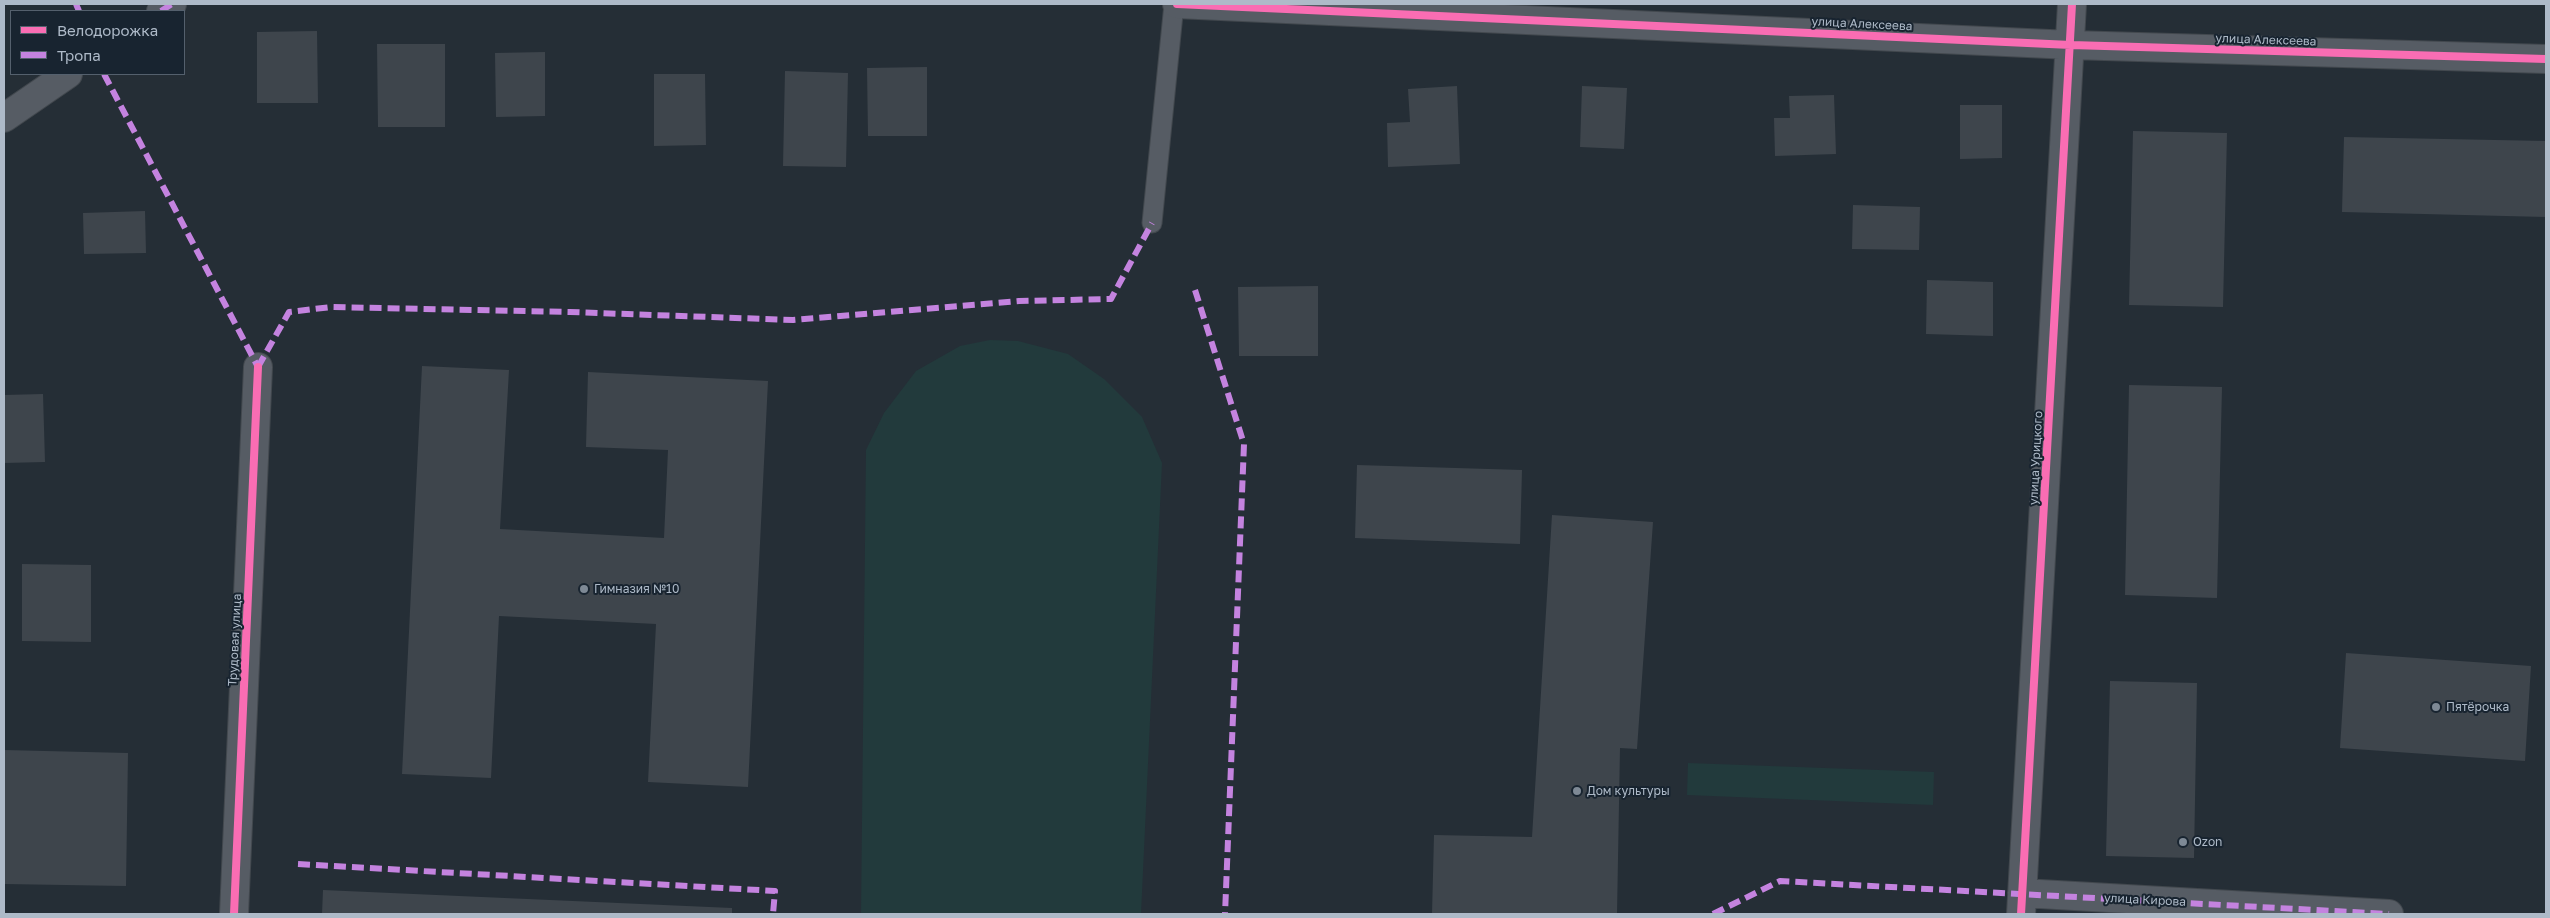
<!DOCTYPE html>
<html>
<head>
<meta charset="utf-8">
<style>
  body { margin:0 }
  #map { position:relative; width:2550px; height:918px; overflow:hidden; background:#252e36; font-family:"Golos Text",sans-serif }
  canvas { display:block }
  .frame { position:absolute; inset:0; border:5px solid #aebac8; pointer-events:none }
  .legend { position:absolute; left:10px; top:10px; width:175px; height:65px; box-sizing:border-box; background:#182430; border:1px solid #54606d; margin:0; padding:6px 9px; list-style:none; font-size:15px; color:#aebac8 }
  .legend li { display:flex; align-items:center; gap:10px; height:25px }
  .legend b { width:25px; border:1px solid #54606d }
</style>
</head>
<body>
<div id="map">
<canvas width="2550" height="918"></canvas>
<div class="frame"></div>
<ul class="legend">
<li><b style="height:6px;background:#f96db3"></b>Велодорожка</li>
<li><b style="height:6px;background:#c483df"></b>Тропа</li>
</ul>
</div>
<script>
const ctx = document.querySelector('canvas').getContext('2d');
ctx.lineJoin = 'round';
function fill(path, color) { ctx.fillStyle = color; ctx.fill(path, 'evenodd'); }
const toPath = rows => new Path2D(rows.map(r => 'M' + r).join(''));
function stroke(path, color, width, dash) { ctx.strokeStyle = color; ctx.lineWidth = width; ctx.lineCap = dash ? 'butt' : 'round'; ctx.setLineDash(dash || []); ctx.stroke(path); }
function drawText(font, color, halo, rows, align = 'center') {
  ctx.font = font + ' "Golos Text",sans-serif'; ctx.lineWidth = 4; ctx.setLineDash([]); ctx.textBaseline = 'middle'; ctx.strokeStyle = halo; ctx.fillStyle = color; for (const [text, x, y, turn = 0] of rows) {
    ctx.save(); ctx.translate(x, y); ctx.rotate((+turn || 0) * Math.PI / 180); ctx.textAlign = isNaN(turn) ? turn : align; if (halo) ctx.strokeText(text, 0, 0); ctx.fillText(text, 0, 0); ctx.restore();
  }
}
const green = toPath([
  [990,340,1018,341,1068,354,1104,379,1142,417,1162,463,1141,914,861,914,866,450,884,413,916,371,960,346],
  [1688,763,1934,772,1933,805,1687,795]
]);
const building = toPath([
  [317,31,318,103,257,103,257,32],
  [377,44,445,44,445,127,378,127],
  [545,52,545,116,496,117,495,53],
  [927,67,927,136,868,136,867,68],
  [785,71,848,73,846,167,783,166],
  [654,74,705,74,706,145,654,146],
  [1457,86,1460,164,1388,167,1387,123,1410,122,1408,89],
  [1582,86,1627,88,1624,149,1580,147],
  [1834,95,1836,154,1775,156,1774,118,1790,118,1789,96],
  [1960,105,2002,105,2002,158,1960,159],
  [2133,131,2227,133,2223,307,2129,305],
  [2344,137,2546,141,2546,217,2342,212],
  [1853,205,1920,207,1919,250,1852,249],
  [145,211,146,253,84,254,83,213],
  [1927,280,1993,282,1993,336,1926,334],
  [1318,286,1318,356,1239,356,1238,287],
  [422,366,509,370,500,529,664,538,668,450,586,447,588,372,768,381,748,787,648,782,656,624,499,616,491,778,402,774],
  [2129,385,2222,387,2217,598,2125,595],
  [43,394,45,462,4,463,4,395],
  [1357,465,1522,470,1520,544,1355,538],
  [1552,515,1653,522,1637,749,1620,748,1617,914,1432,914,1434,835,1532,837],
  [22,564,91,565,91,642,22,641],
  [2346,653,2531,666,2525,761,2340,748],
  [2110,681,2197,683,2194,858,2106,856],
  [4,750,128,753,126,886,4,884],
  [323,890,732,908,732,914,322,914]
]);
const lane = toPath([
  [1152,223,1174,4]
]);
const street = toPath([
  [1177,4,2071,45,2546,59],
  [161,11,172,4],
  [4,118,68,74],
  [2022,893,2389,914],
  [234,914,258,367],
  [2021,914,2072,4]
]);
const quiet = toPath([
  [76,4,79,11],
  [161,11,172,4],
  [104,74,258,367],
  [1195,290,1244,444,1225,914],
  [258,367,289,312,331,307,570,312,793,320,1019,301,1111,299,1152,223],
  [298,864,775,891,773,914],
  [1713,914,1780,881,2389,914]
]);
const cycleway = toPath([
  [1177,4,2071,45,2546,59],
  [234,914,258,367],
  [2021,914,2072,4]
]);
const markers = [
  [584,589,5,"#7e8995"],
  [2436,707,5,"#7e8995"],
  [1577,791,5,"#7e8995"],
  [2183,842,5,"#7e8995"]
];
const streetNames = [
  ["улица Алексеева",1862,24,3],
  ["улица Алексеева",2266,40,2],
  ["улица Урицкого",2036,458,-87],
  ["Трудовая улица",235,640,-87],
  ["улица Кирова",2145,900,3]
];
const poiNames = [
  ["Гимназия №10",594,589],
  ["Пятёрочка",2446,707],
  ["Дом культуры",1587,791],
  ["Ozon",2193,842]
];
fill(green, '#223a3c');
fill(building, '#3e454c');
stroke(lane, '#42484e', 21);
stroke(street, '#42484e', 30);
stroke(lane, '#565c64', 19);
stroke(street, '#565c64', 28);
stroke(quiet, '#c483df', 6, [12, 6]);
stroke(cycleway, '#f96db3', 8);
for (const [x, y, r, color] of markers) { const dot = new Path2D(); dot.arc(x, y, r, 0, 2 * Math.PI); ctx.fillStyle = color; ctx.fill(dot); stroke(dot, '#182430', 2); }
drawText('12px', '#aebac8', '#182430', streetNames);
drawText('12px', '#aebac8', '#182430', poiNames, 'left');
</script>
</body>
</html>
